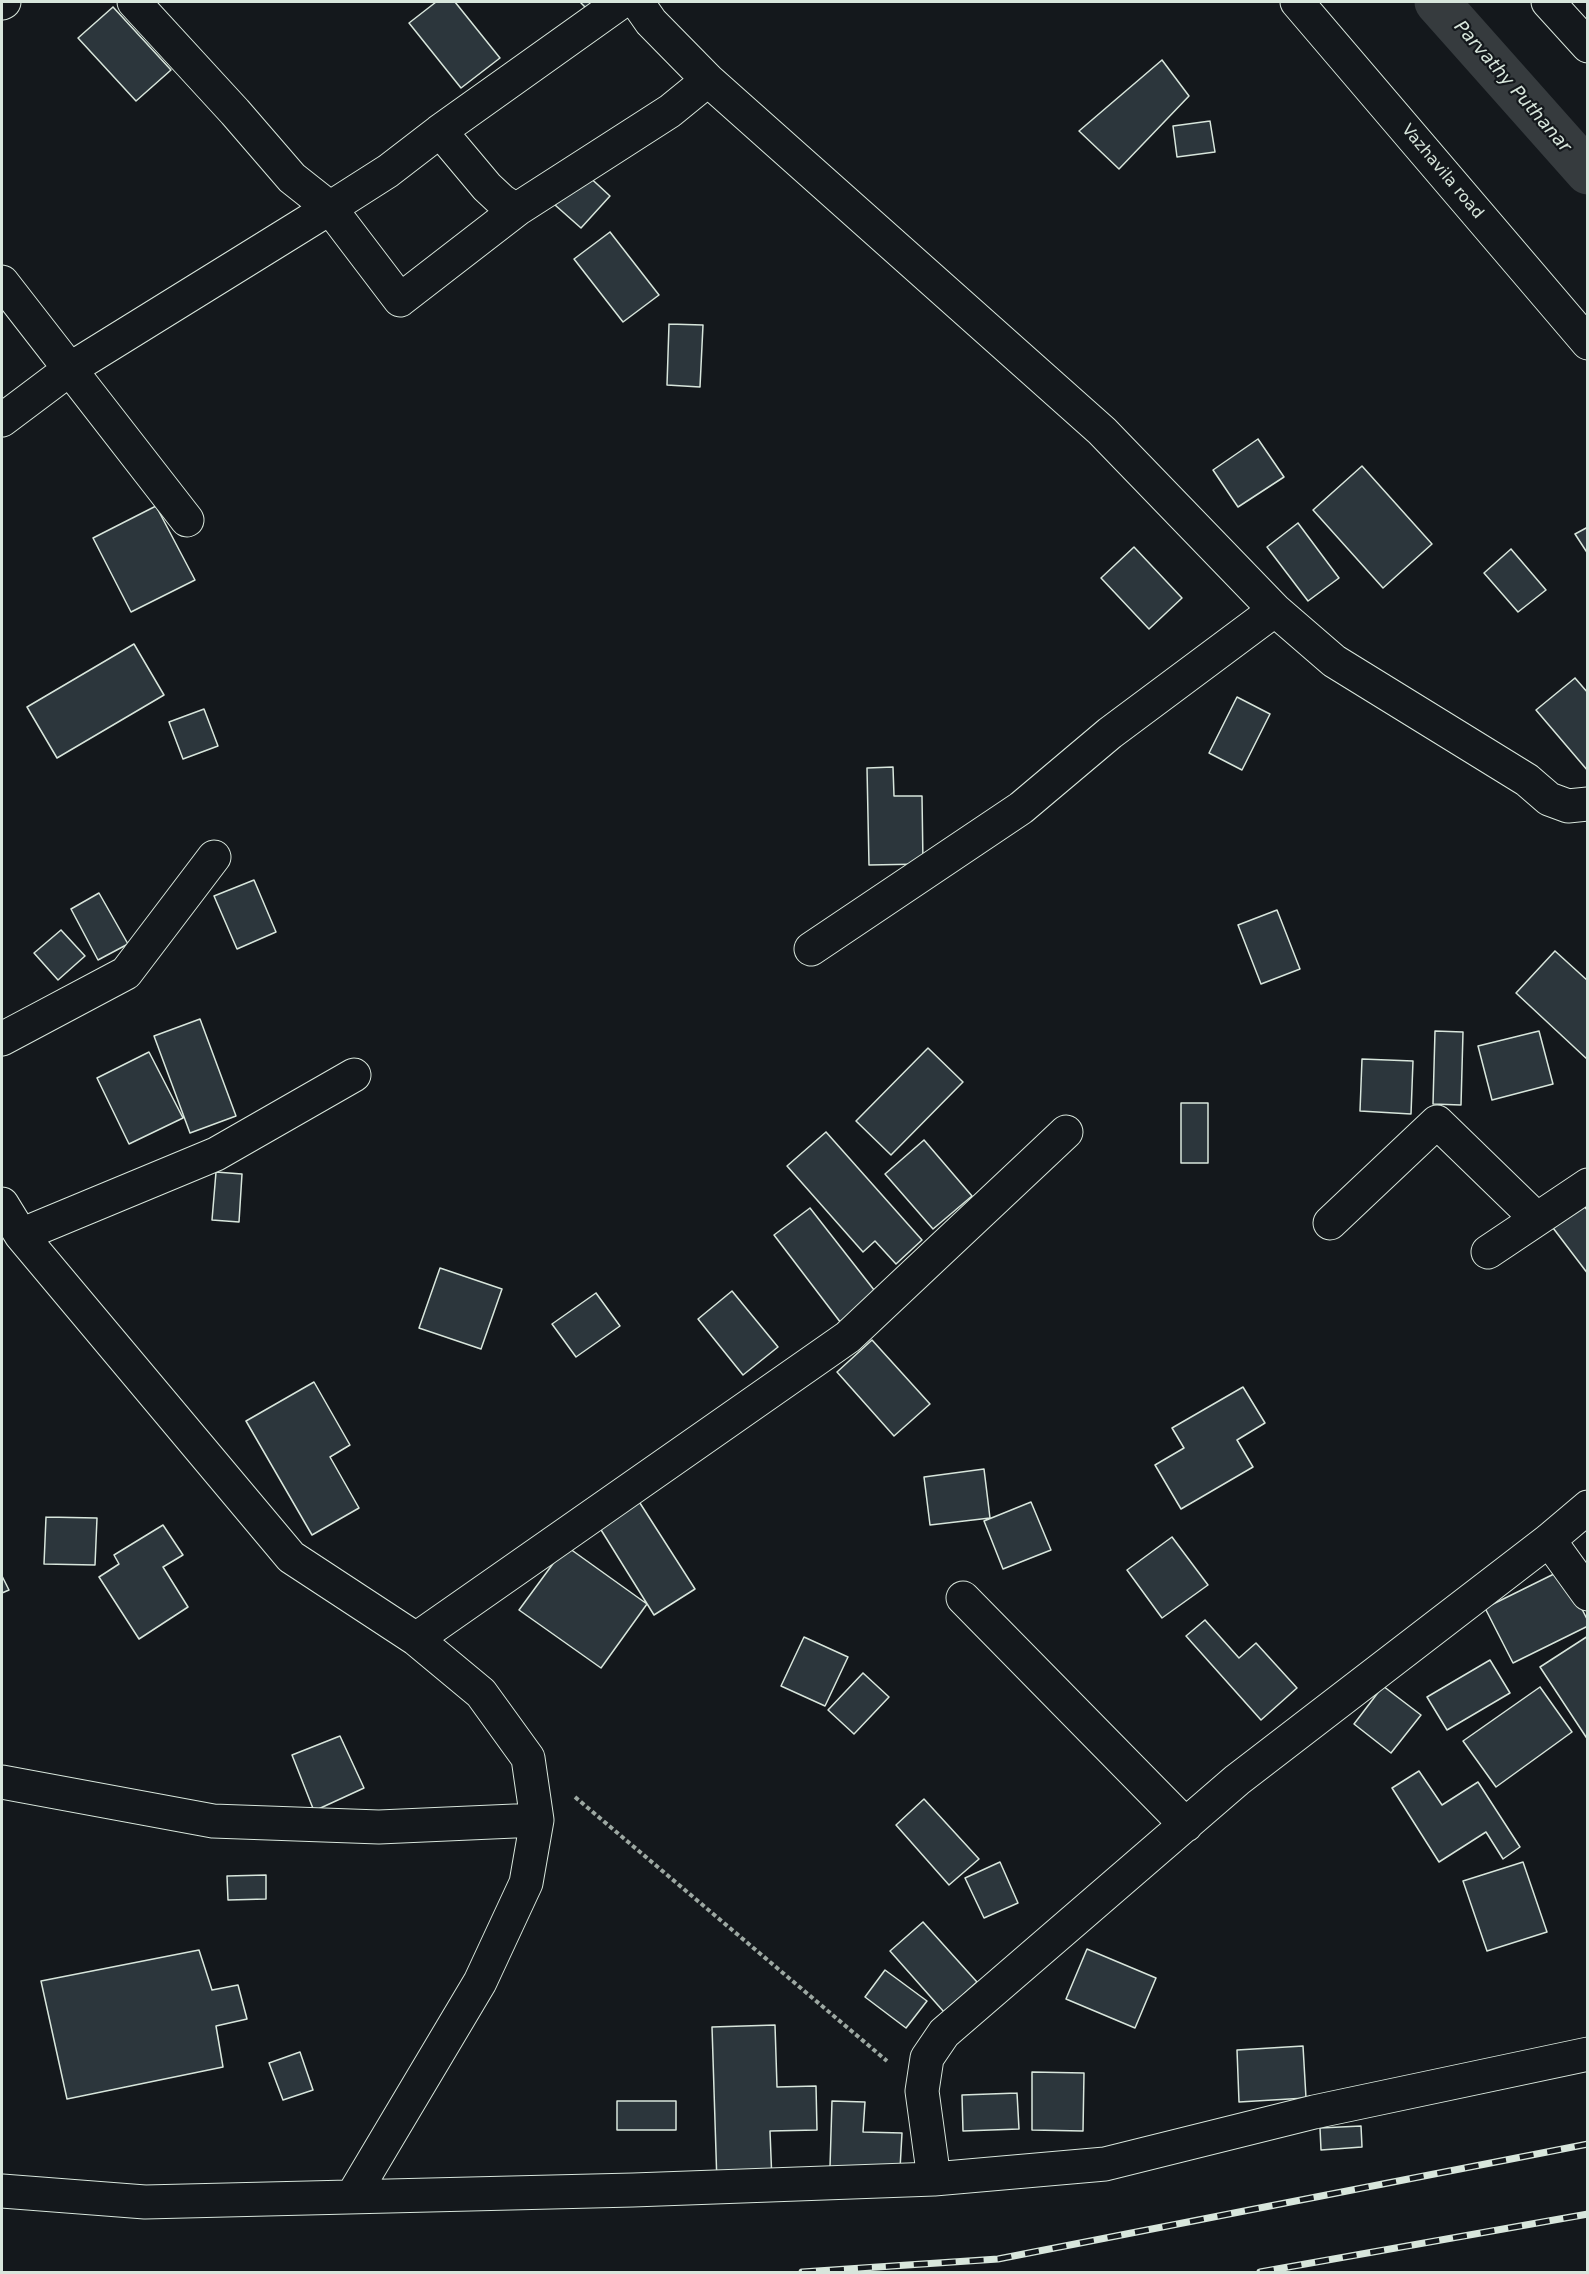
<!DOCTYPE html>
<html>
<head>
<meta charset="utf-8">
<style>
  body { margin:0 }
  #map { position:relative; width:1589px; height:2274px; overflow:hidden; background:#14181c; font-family:"DejaVu Sans",sans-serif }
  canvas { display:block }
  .frame { position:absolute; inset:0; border:3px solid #d8e6dc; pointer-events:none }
</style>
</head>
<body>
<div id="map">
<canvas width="1589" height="2274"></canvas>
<div class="frame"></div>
</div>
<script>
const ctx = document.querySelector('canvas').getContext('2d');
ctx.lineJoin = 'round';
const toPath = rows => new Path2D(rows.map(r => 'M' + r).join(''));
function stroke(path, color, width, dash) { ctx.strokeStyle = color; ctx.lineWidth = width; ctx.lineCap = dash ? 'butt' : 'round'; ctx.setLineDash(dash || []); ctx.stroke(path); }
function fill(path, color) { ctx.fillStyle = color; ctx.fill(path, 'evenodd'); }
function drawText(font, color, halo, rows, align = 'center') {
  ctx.font = font + ' "DejaVu Sans",sans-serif'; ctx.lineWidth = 4.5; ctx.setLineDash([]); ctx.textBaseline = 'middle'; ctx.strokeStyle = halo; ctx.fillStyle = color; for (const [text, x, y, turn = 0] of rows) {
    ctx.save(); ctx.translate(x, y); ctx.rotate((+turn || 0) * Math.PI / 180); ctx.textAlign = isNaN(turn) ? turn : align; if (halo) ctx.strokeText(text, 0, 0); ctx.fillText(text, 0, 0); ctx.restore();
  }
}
const canal = toPath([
  [1437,2,1588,172]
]);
const building = toPath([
  [436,2,455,2,500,58,461,88,409,23,436,2],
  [580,2,598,2,588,10,580,2],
  [113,7,171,70,136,101,78,38,113,7],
  [1162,60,1189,96,1119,169,1079,131,1162,60],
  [1210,121,1215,152,1177,157,1173,126,1210,121],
  [584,172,610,196,581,228,555,205,584,172],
  [610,232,659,295,623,322,574,259,610,232],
  [669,324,703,325,700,387,667,385,669,324],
  [1258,439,1284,477,1238,507,1213,470,1258,439],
  [1362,466,1432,544,1383,588,1313,510,1362,466],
  [156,506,195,580,131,612,93,538,156,506],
  [1298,523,1339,578,1308,601,1267,547,1298,523],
  [1588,527,1588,554,1575,534,1588,527],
  [1134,547,1182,598,1149,629,1101,578,1134,547],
  [1511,549,1546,590,1518,612,1484,573,1511,549],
  [134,644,164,695,57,758,27,707,134,644],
  [1575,678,1588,693,1588,771,1536,710,1575,678],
  [1237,697,1270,714,1242,770,1209,753,1237,697],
  [204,709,218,746,183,759,169,722,204,709],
  [893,767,894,796,922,796,923,864,869,865,867,768,893,767],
  [254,880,276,932,237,949,214,896,254,880],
  [99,893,128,944,98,960,71,909,99,893],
  [1277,910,1300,969,1261,984,1238,925,1277,910],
  [61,930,85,956,58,980,34,953,61,930],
  [1555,951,1588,981,1588,1060,1516,993,1555,951],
  [200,1019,236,1116,190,1133,154,1036,200,1019],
  [1435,1031,1463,1032,1461,1105,1433,1104,1435,1031],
  [1539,1031,1553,1084,1492,1100,1478,1046,1539,1031],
  [928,1048,963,1082,891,1155,856,1121,928,1048],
  [149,1052,183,1118,129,1144,97,1078,149,1052],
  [1362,1059,1413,1061,1411,1114,1360,1111,1362,1059],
  [1181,1103,1208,1103,1208,1163,1181,1163,1181,1103],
  [826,1132,922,1240,896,1264,875,1241,863,1252,787,1166,826,1132],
  [924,1140,972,1196,933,1229,885,1174,924,1140],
  [216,1172,242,1174,239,1222,212,1220,216,1172],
  [1577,1197,1588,1211,1588,1274,1547,1220,1577,1197],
  [810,1208,878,1295,841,1323,774,1235,810,1208],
  [440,1268,502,1289,481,1349,419,1328,440,1268],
  [732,1291,778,1347,743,1375,698,1319,732,1291],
  [596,1293,620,1326,576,1357,552,1324,596,1293],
  [872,1340,930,1404,894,1436,837,1372,872,1340],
  [314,1382,350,1445,330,1457,359,1508,312,1535,246,1421,314,1382],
  [1243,1387,1265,1423,1237,1440,1253,1467,1181,1509,1155,1465,1184,1448,1172,1428,1243,1387],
  [984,1469,990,1518,930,1525,924,1477,984,1469],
  [638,1500,695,1589,654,1615,598,1525,638,1500],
  [1031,1502,1051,1550,1003,1569,984,1521,1031,1502],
  [46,1517,97,1518,95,1565,44,1564,46,1517],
  [163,1525,183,1555,163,1567,188,1607,139,1639,99,1577,119,1564,114,1555,163,1525],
  [1172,1537,1208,1585,1162,1618,1127,1570,1172,1537],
  [566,1546,647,1604,601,1668,519,1610,566,1546],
  [1562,1570,1588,1621,1588,1626,1513,1663,1485,1608,1562,1570],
  [2,1576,9,1590,2,1593,2,1576],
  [1205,1620,1239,1658,1256,1643,1297,1688,1261,1720,1186,1636,1205,1620],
  [1588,1636,1588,1740,1540,1667,1588,1636],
  [804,1637,848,1657,825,1706,781,1686,804,1637],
  [1490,1660,1510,1693,1447,1730,1427,1697,1490,1660],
  [863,1673,889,1697,854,1734,828,1710,863,1673],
  [1383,1686,1421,1715,1391,1753,1354,1724,1383,1686],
  [1540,1687,1572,1732,1496,1787,1463,1741,1540,1687],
  [340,1736,364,1788,314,1811,292,1755,340,1736],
  [1419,1771,1442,1805,1478,1782,1520,1847,1503,1859,1486,1832,1439,1862,1392,1788,1419,1771],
  [924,1799,979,1859,949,1885,896,1825,924,1799],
  [1000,1862,1018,1903,984,1918,965,1878,1000,1862],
  [1523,1862,1547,1932,1487,1951,1463,1881,1523,1862],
  [266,1875,266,1899,228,1900,227,1876,266,1875],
  [923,1922,977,1982,944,2012,890,1951,923,1922],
  [1087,1949,1156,1978,1135,2028,1066,1999,1087,1949],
  [199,1950,212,1990,238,1985,247,2019,216,2026,223,2067,67,2099,41,1981,199,1950],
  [885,1970,927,2001,906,2028,865,1997,885,1970],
  [775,2025,777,2087,816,2086,817,2130,770,2131,772,2182,717,2184,712,2027,775,2025],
  [1303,2046,1306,2098,1239,2102,1237,2050,1303,2046],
  [300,2052,313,2090,283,2100,269,2063,300,2052],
  [1032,2072,1084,2073,1083,2131,1032,2130,1032,2072],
  [1017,2093,1019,2129,963,2131,962,2095,1017,2093],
  [617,2101,676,2101,676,2130,617,2130,617,2101],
  [832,2101,865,2102,863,2132,902,2133,900,2169,830,2167,832,2101],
  [1361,2126,1362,2147,1321,2150,1320,2128,1361,2126]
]);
const path = toPath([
  [575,1797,887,2061]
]);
const street = toPath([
  [134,2,235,112,292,178,330,208,388,171,440,131,621,2],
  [637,2,651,22,708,80,1102,431,1275,610,1334,661,1527,780,1549,799,1568,806,1588,804],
  [1297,2,1588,343],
  [1548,2,1588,46],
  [2,3,4,2],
  [440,131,487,187,502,201,513,208,519,208,670,111,708,80],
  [2,282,187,520],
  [2,420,70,369,330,208,400,300,519,208],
  [811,949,1021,808,1110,733,1275,610],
  [2,1039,126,973,214,857],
  [2,1204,21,1235,291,1557,416,1639,481,1693,528,1758,537,1820,526,1883,480,1982,352,2197],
  [1330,1223,1437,1122,1537,1219],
  [21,1235,216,1154,354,1075],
  [1488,1252,1588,1185],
  [1549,1540,1588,1594],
  [963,1598,1186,1825],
  [416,1639,848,1337,1066,1132],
  [2,1782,213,1821,379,1827,537,1820],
  [934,2179,922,2091,927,2058,944,2033,1237,1780,1549,1540,1588,1507],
  [2,2191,145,2202,633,2190,934,2179,1105,2164,1314,2112,1588,2054]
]);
const rail = toPath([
  [802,2272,998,2259,1588,2144],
  [1260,2272,1588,2214]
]);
const streetNames = [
  ["Vazhavila road",1442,172,50]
];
const waterNames = [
  ["Parvathy Puthanar",1512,87,49]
];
stroke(canal, '#363b3e', 45);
fill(building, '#2c363c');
stroke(building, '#d8e6dc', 1.5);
stroke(street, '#d8e6dc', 35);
stroke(path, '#9da8a2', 4, [4.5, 3]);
stroke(street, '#14181c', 33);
stroke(rail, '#d8e6dc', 7);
stroke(rail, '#14181c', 4.5, [14]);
drawText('16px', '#d8e6dc', '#14181c', streetNames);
drawText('italic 18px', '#d8e6dc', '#14181c', waterNames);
</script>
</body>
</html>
